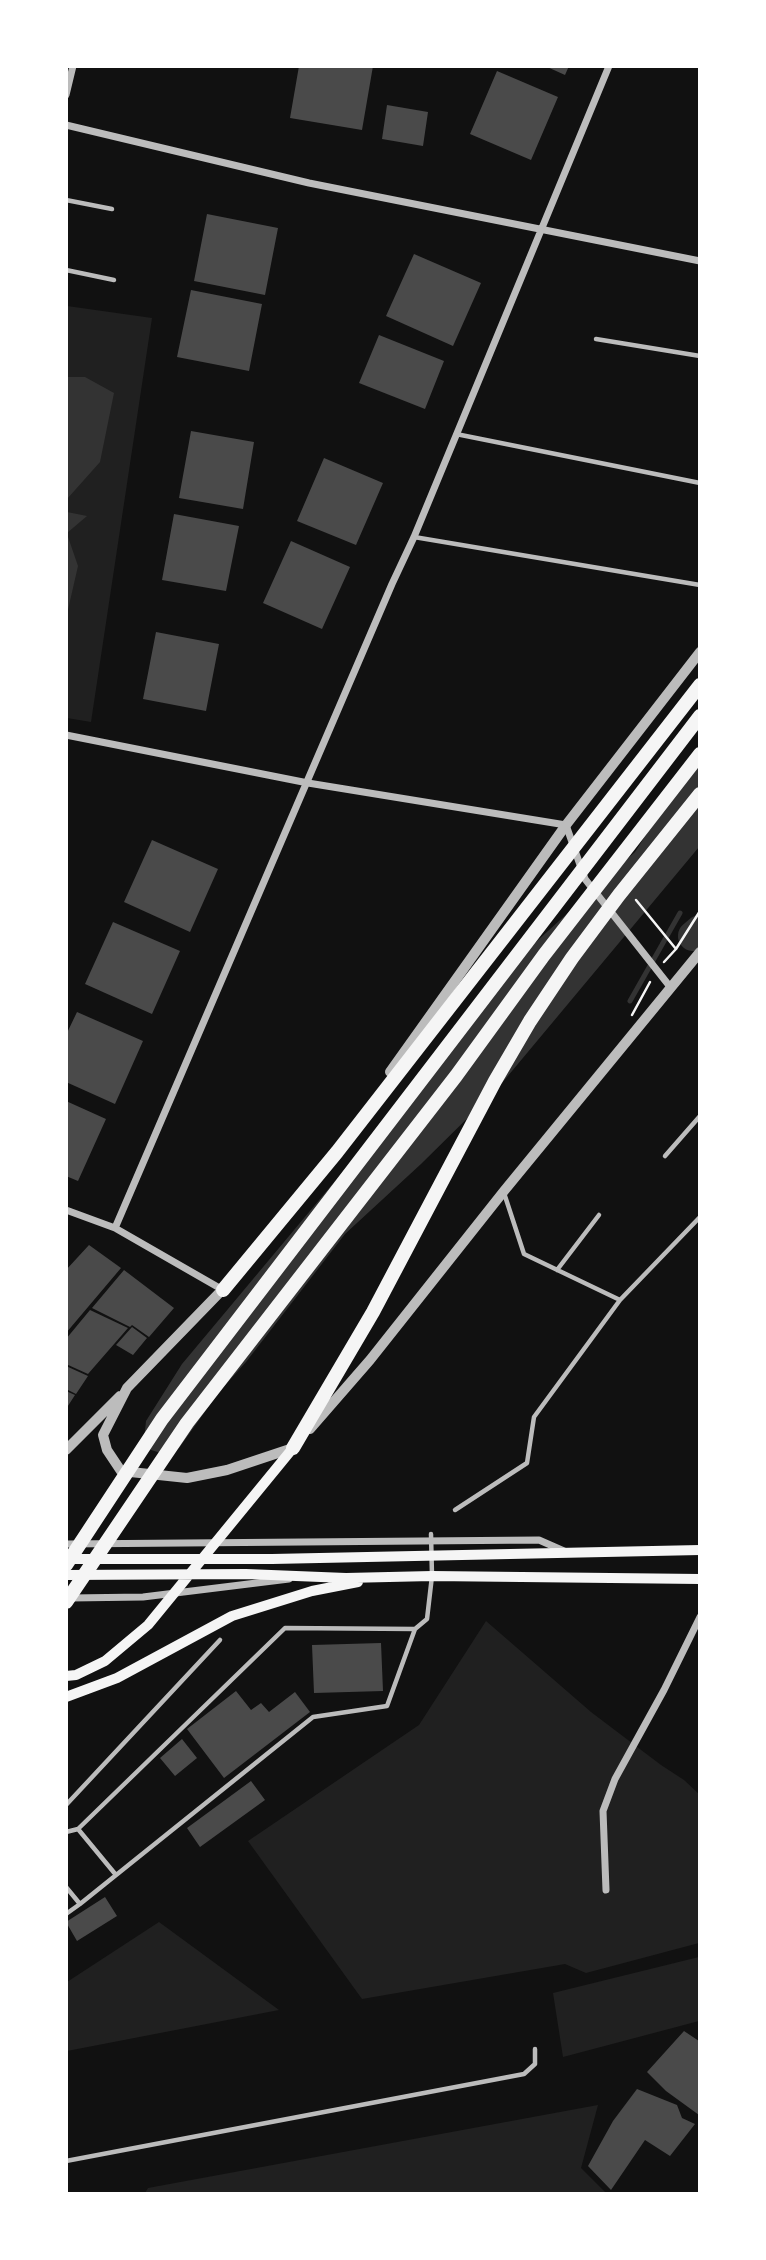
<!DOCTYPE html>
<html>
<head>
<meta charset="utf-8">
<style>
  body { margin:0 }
  #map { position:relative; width:766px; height:2260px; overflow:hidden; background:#111; font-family:Spectral,serif }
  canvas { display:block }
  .frame { position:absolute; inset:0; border:68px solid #fff; pointer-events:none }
</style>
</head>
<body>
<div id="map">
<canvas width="766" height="2260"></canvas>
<div class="frame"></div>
</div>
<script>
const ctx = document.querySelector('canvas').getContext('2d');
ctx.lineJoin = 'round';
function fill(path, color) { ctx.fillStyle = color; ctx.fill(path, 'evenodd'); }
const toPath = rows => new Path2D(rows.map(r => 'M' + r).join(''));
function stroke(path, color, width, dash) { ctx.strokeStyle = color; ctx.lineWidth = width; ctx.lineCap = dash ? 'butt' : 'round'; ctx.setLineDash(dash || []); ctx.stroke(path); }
const green = toPath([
  [67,306,152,318,91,722,67,718],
  [486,1621,591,1712,661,1765,684,1780,699,1794,699,1943,586,1973,565,1964,362,1999,248,1841,419,1725],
  [159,1922,279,2010,67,2051,67,1982],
  [699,1957,699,2021,563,2057,553,1993],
  [598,2105,581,2168,606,2193,145,2193,148,2188]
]);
const water = toPath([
  [67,377,85,377,114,393,100,462,67,499],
  [67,512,87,516,67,533],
  [67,534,78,566,67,614,66,534],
  [699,751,699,847,497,1089,421,1164,345,1234,246,1362,219,1392,179,1448,161,1453,151,1450,144,1440,146,1421,182,1364,432,1065,494,980,635,852]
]);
const stream = toPath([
  [630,1001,680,913]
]);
const river = toPath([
  [693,936,700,930]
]);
const building = toPath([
  [299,66,373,66,362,130,290,118],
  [545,66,569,66,565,75],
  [497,71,558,97,531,160,470,134],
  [387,105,428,112,423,146,382,139],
  [207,214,278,228,265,295,194,281],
  [414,254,481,283,453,346,386,316],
  [191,290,262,304,249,371,177,357],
  [379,335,444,361,425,409,359,383],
  [191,431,254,442,243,509,179,498],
  [324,458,383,483,356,545,297,521],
  [174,514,239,526,226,591,162,580],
  [291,541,350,567,322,629,263,603],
  [156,632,219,644,206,711,143,699],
  [152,840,218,869,190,932,124,902],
  [113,922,180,951,152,1014,85,984],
  [77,1012,143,1041,115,1104,66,1082,66,1035],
  [66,1101,106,1119,78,1181,66,1176],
  [89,1245,121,1268,66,1333,66,1270],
  [124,1270,174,1308,149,1337,132,1325,130,1327,92,1308],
  [90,1310,128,1328,88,1374,66,1364,66,1339],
  [132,1327,147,1338,133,1355,116,1345],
  [66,1366,88,1376,76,1394,66,1389],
  [66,1391,75,1395,66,1409],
  [381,1643,383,1691,314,1693,312,1645],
  [236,1691,251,1710,261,1703,269,1712,295,1692,310,1712,224,1778,187,1729],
  [182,1739,197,1758,175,1776,160,1758],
  [251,1781,265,1800,200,1847,187,1828],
  [105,1897,117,1916,77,1941,66,1922],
  [684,2031,699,2041,699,2115,666,2091,647,2072],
  [637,2089,677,2105,682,2118,695,2124,670,2156,645,2140,611,2190,588,2166,613,2121]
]);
const path = toPath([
  [636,900,676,949],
  [664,962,676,949,700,911],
  [632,1015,650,982]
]);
const service = toPath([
  [66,200,112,209],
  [66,270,114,280],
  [596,339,700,356],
  [456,434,700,483],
  [414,537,700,585],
  [665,1156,700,1116],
  [504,1193,524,1254,620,1300],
  [557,1270,599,1215],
  [455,1510,527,1463,534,1417,620,1300,700,1217],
  [66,1805,220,1640],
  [78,1829,116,1875],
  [66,1832,78,1829,285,1628,415,1629,427,1619,432,1576,431,1534],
  [66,1887,80,1904,313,1717,387,1706,415,1629],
  [66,1914,80,1904],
  [66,2161,524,2074,535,2064,535,2049]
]);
const minor = toPath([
  [66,95,73,66],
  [66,125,309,183,700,261],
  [66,735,308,783,566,825,585,879,671,988],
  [66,1210,115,1228,223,1290],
  [115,1228,392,584,414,537,609,66],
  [66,1544,539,1540,564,1551],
  [71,1598,143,1597,289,1579],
  [606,1890,603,1811,615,1779,664,1690,700,1617]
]);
const tertiary = toPath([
  [390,1072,566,825,700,652],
  [225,1287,127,1388,103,1435,107,1450,121,1471,187,1478,227,1470,293,1448],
  [310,1429,370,1360,504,1191,700,952],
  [66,1450,120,1396]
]);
const secondary = toPath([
  [66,1559,272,1559,700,1550],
  [66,1575,246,1574,346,1578,432,1576,700,1579],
  [66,1676,76,1675,105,1661,148,1625,293,1448],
  [66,1697,117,1678,232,1616,312,1591,358,1582]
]);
const trunk = toPath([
  [223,1290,337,1152,700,685],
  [293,1448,373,1312,495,1081,530,1021,572,958,619,895,700,794],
  [66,1565,162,1419,700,716],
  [66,1602,187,1423,456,1076,544,955,700,754]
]);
fill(green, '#202020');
fill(water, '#333');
stroke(stream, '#333', 5);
stroke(river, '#333', 30);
fill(building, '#4a4a4a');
stroke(path, '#f5f5f5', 2.5);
stroke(service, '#bcbcbc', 4.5);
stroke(minor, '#bcbcbc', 7);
stroke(tertiary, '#bcbcbc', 10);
stroke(secondary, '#f5f5f5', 10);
stroke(trunk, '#f5f5f5', 14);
</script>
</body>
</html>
